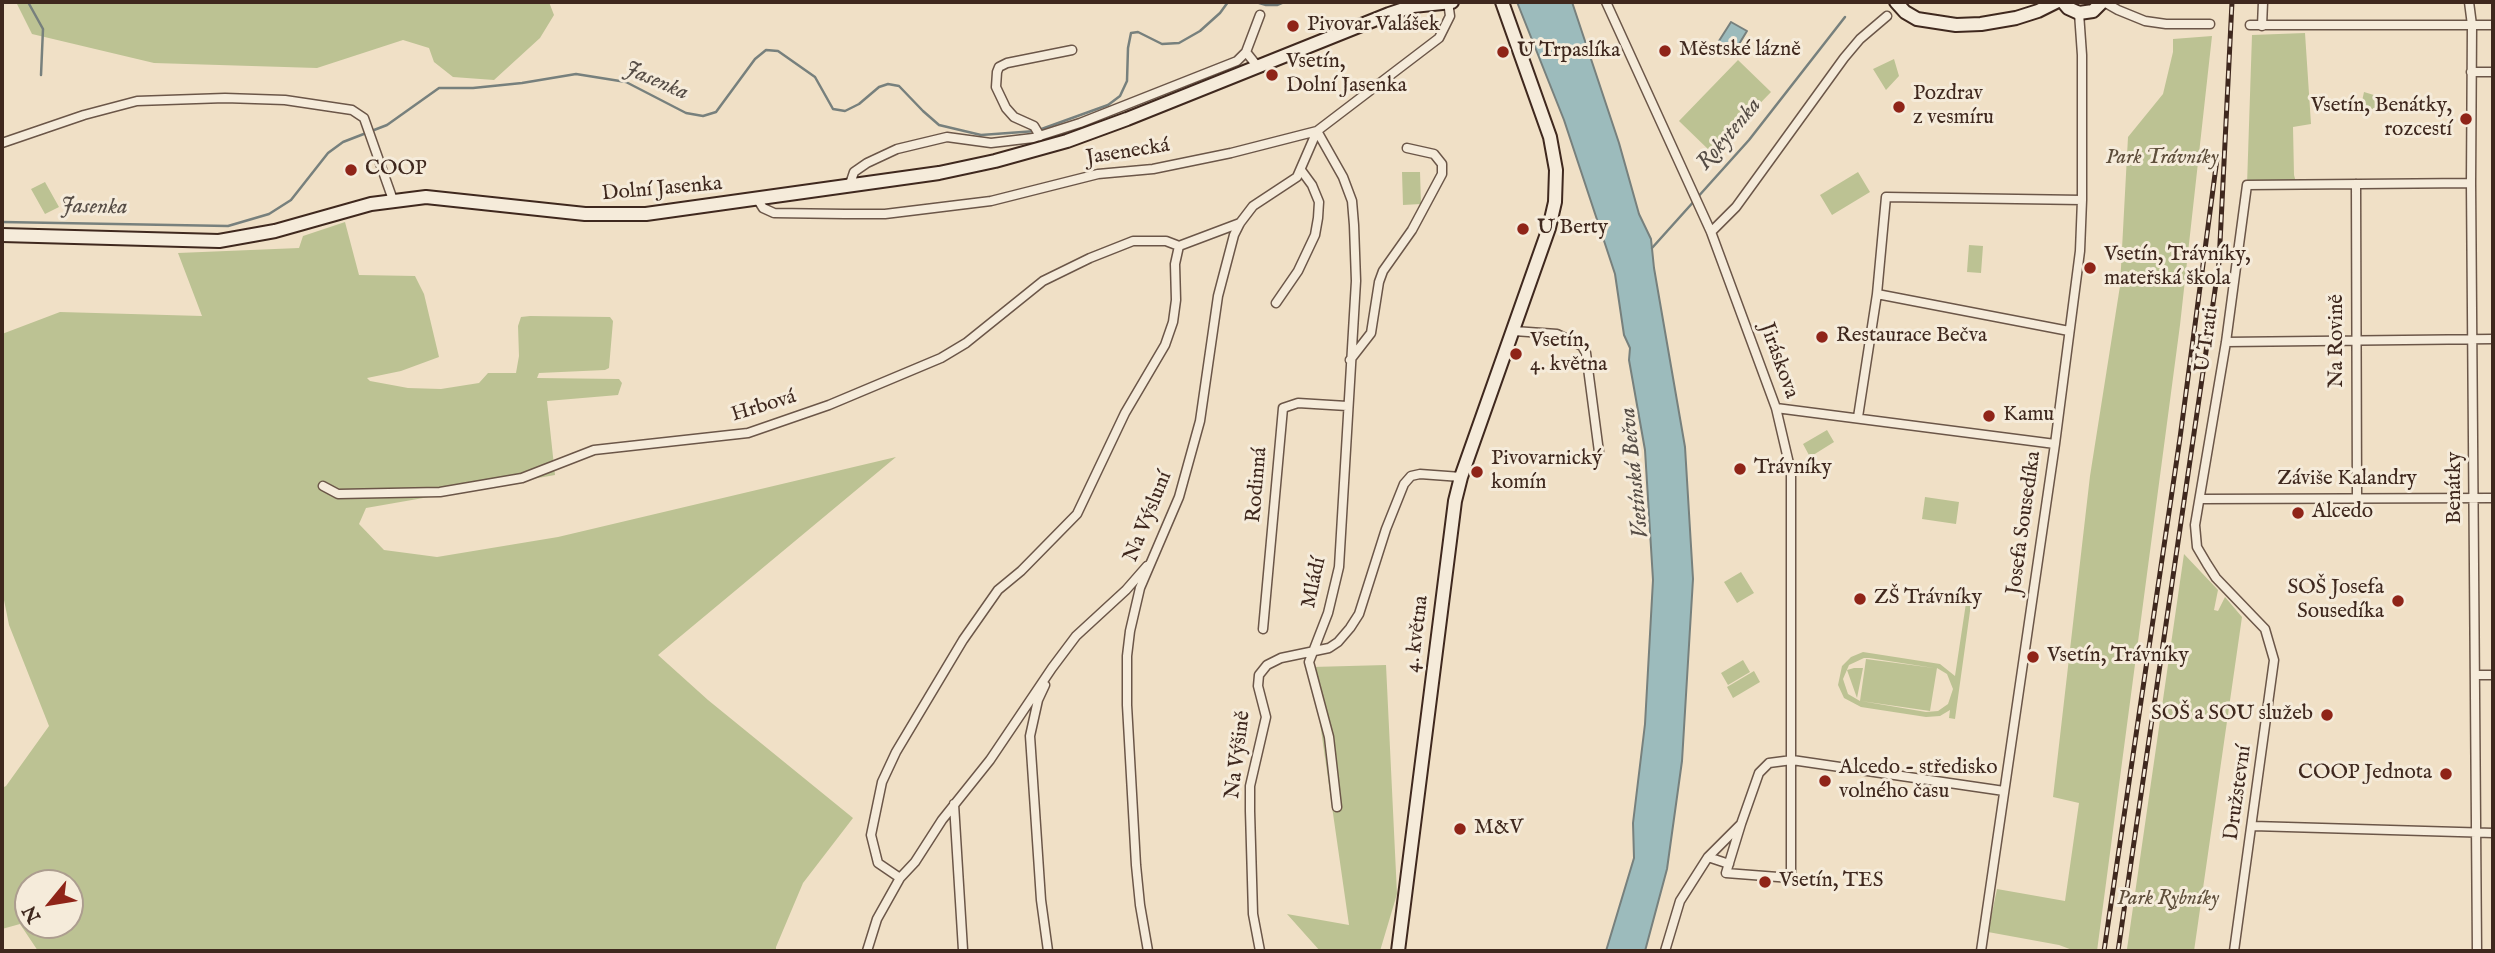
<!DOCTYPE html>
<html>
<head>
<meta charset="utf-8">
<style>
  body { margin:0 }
  #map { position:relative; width:2495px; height:953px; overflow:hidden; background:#f0e0c6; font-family:"IM FELL English",serif }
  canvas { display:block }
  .frame { position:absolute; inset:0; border:4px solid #3f281e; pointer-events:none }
  .north { position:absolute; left:14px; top:869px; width:70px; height:70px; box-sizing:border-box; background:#f5ebda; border:2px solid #ac9d8f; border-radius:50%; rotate:240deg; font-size:19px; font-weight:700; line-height:28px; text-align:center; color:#3f281e }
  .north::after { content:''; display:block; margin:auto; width:24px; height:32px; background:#8f2418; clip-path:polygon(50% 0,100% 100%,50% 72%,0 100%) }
</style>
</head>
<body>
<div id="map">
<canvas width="2495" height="953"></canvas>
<div class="frame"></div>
<div class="north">N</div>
</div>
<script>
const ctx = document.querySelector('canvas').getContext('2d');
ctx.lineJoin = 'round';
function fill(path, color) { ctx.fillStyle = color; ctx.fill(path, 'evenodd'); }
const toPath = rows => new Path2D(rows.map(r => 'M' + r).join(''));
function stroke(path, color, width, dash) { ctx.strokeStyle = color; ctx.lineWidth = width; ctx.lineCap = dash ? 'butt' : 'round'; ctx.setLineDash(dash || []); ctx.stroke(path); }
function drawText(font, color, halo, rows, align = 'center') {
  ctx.font = font + ' "IM FELL English",serif'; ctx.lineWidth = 6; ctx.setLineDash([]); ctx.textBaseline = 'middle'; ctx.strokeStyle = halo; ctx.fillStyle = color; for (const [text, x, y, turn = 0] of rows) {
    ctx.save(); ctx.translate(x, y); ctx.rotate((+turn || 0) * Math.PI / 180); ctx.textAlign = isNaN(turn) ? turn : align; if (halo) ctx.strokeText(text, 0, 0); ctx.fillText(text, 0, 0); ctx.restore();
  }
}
const green = toPath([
  [16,2,549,2,554,15,540,38,494,80,453,77,434,62,429,48,403,40,317,68,154,63,32,34],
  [2305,33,2311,124,2293,127,2294,175,2297,186,2247,185,2252,35],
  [2212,36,2180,325,2097,951,2075,951,2059,945,1988,932,1997,889,2065,901,2079,803,2053,797,2090,476,2120,286,2128,137,2163,94,2173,52,2173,39],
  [1894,59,1899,76,1886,90,1873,69],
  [1738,60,1771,92,1712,153,1679,121],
  [2364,92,2387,99,2384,112,2361,106],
  [1402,172,1420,172,1421,204,1403,205],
  [1858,172,1870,192,1832,215,1820,195],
  [45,182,59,207,45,214,31,189],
  [345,222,359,275,415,276,424,294,439,357,401,371,367,378,370,381,408,388,441,389,479,383,488,373,516,373,519,356,518,326,521,317,530,316,610,317,613,321,609,368,605,370,539,373,537,378,619,379,622,383,618,395,547,401,555,475,366,508,359,524,384,550,437,557,558,537,896,457,658,655,708,700,853,818,803,883,776,947,776,951,38,951,20,924,2,929,2,788,6,786,49,726,9,625,2,590,2,334,60,312,202,316,178,253,299,248,303,236],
  [28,883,70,883,70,925,28,925],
  [1969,245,1983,246,1981,273,1967,272],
  [1827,430,1834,442,1810,457,1803,444],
  [1925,497,1959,502,1956,524,1922,519],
  [2184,554,2218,590,2214,610,2218,611,2225,597,2242,617,2194,951,2147,951,2127,949],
  [1741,572,1754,593,1737,603,1724,582],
  [1966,603,1971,604,1955,719,1949,718,1950,710,1940,716,1926,717,1861,707,1844,698,1838,685,1842,666,1851,657,1863,652,1940,664,1955,676],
  [1864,658,1869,658,1934,668,1866,659,1860,701,1848,694,1843,679,1849,665],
  [1937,668,1947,674,1953,689,1948,704,1938,711,1926,712,1861,701,1930,711],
  [1743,660,1750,672,1728,685,1721,673],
  [1386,665,1397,894,1380,951,1320,951,1287,914,1349,925,1312,667],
  [1854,668,1863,668,1857,698,1847,670],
  [1754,671,1760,682,1733,698,1727,687]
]);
const water = toPath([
  [1517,2,1572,2,1619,143,1639,214,1651,239,1654,268,1685,447,1693,579,1682,761,1667,869,1645,951,1606,951,1634,858,1633,823,1645,724,1653,580,1645,450,1629,360,1630,348,1624,335,1615,274,1564,120,1517,2],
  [1731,22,1747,31,1733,54,1717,44,1731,22]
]);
const stream = toPath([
  [28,2,43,29,41,75],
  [1256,2,1266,5,1277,5,1284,2],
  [2,222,228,226,269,214,291,200,328,153,343,142,387,125,439,88,473,88,522,83,576,74,626,82,686,113,703,116,716,112,755,59,766,50,778,51,815,77,833,109,845,111,859,104,879,87,888,84,899,86,923,111,939,125,981,135,1036,131,1108,105,1120,96,1127,81,1128,48,1131,33,1138,32,1162,44,1179,43,1200,31,1220,13,1228,2],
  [1652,248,1749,140,1845,17]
]);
const street = toPath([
  [1606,2,1711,232,1776,408,1791,472,1791,878,1726,873,1741,824],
  [2104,2,2118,10,2145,21,2166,24,2210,24],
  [2469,2,2472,25,2471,183,2477,951],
  [2250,25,2493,25],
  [2262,26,2263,2],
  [1246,52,1260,15],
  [2471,72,2493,72],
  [1317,131,1343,177,1352,201,1354,225,1356,281,1339,567,1328,613,1309,662,1329,737,1337,807],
  [1040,136,1034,126,1014,117,1006,108,996,87,997,72,999,67,1007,63,1072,50],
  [2,143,84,115,137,101,225,98,285,100,352,110,364,118,393,200],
  [2356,184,2357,497],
  [849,187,854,172,867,163,897,149,947,137,991,143,1033,138,1080,123,1237,61,1246,52,1258,67],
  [758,200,763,208,774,213,845,214,885,214,991,201,1098,174,1153,169,1231,153,1317,131,1439,38,1450,16,1448,2],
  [1711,232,1736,207,1844,58,1860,39,1887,16],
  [1877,294,2069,331],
  [1276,303,1298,271,1315,235,1318,218,1319,202,1312,185,1301,170],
  [1514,331,1557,334,1582,346,1586,353,1599,452],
  [2226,342,2493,339],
  [1350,360,1371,333,1379,282,1383,271,1412,230,1442,174,1442,164,1434,154,1407,148],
  [1776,408,2055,444],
  [1858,417,1877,294,1886,197,2082,200],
  [323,486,338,494,440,492,522,478,594,450,748,433,829,405,941,358,966,343,1043,281,1090,258,1133,241,1166,241,1179,246],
  [2201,499,2493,498],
  [1263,629,1283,408,1298,403,1347,406],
  [2475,675,2493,675],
  [1045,685,1038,700,1030,736,1041,900,1048,951],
  [954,804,963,950],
  [2253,826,2493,833],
  [1708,857,1729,864],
  [900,878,878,863,871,835,882,782,896,752,963,640,998,590,1021,571,1077,514,1125,413,1165,345,1173,322,1176,300,1175,264,1179,246,1240,223],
  [867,951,877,919,900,878,915,862,942,820,990,760,1052,668,1076,636,1126,590,1147,566],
  [1148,951,1140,905,1136,865,1127,705,1127,656,1130,631,1140,588,1179,497,1200,421,1218,296,1234,235,1240,223,1253,206,1297,177,1317,131],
  [1260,951,1253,914,1250,811,1250,786,1266,717,1258,686,1259,675,1267,665,1281,658,1329,648,1338,642,1350,628,1359,614,1386,529,1404,484,1411,476,1420,474,1461,477],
  [1665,951,1680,901,1708,857,1741,824,1759,773,1769,763,1792,760,2004,791],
  [1981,951,2055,444,2080,251,2082,200,2082,55,2079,13],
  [2234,951,2274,660,2265,629,2216,578,2207,564,2197,547,2195,525,2226,342,2247,185,2471,183]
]);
const secondary = toPath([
  [1896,2,1905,12,1917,19,1956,25,1981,24,2016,18,2038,11,2056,2],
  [2063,2,2068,8,2079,13,2093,11,2102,2],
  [2,235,219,241,275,231,371,204,426,197,585,214,646,214,939,173,995,161,1067,141,1127,119,1389,14,1413,6,1452,2],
  [1398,951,1455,501,1461,477,1549,228,1555,202,1556,170,1550,137,1502,2]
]);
const rail = toPath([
  [2104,951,2180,438,2217,159],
  [2118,951,2219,263,2232,2]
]);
const markers = [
  [1293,26,7,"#8f2418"],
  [1665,51,7,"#8f2418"],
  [1503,52,7,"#8f2418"],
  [1272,75,7,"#8f2418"],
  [1899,107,7,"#8f2418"],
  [2466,119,7,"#8f2418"],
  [351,170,7,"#8f2418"],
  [1523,229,7,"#8f2418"],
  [2090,268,7,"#8f2418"],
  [1822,337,7,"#8f2418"],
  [1516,354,7,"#8f2418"],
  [1989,416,7,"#8f2418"],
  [1740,469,7,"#8f2418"],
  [1477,472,7,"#8f2418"],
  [2298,513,7,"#8f2418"],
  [1860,599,7,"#8f2418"],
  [2398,601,7,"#8f2418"],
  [2033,657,7,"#8f2418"],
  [2327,715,7,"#8f2418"],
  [2446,774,7,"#8f2418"],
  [1825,781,7,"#8f2418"],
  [1460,829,7,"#8f2418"],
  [1765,882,7,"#8f2418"]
];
const poiNames = [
  ["Pivovar Valášek",1307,26],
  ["Městské lázně",1679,51],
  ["U Trpaslíka",1517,52],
  ["Vsetín,",1286,63],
  ["Dolní Jasenka",1286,87],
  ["Pozdrav",1913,95],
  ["z vesmíru",1913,119],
  ["Vsetín, Benátky,",2452,107,"right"],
  ["rozcestí",2452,131,"right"],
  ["COOP",365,170],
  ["U Berty",1537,229],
  ["Vsetín, Trávníky,",2104,256],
  ["mateřská škola",2104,280],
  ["Restaurace Bečva",1836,337],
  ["Vsetín,",1530,342],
  ["4. května",1530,366],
  ["Kamu",2003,416],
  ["Pivovarnický",1491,460],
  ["komín",1491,484],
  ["Trávníky",1754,469],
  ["Alcedo",2312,513],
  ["SOŠ Josefa",2384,589,"right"],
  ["Sousedíka",2384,613,"right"],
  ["ZŠ Trávníky",1874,599],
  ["Vsetín, Trávníky",2047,657],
  ["SOŠ a SOU služeb",2313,715,"right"],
  ["Alcedo - středisko",1839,769],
  ["volného času",1839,793],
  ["COOP Jednota",2432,774,"right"],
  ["M&V",1474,829],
  ["Vsetín, TES",1779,882]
];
const streetNames = [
  ["Jasenecká",1128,153,-9],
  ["Dolní Jasenka",662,190,-5],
  ["U Trati",2208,340,-82],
  ["Na Rovině",2338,341,-90],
  ["Jiráskova",1778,361,70],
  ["Hrbová",764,407,-17],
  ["Záviše Kalandry",2347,480],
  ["Rodinná",1258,485,-85],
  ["Benátky",2456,488,-90],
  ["Na Výsluní",1149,517,-68],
  ["Josefa Sousedíka",2025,523,-82],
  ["Mládí",1315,583,-78],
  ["4. května",1418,634,-83],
  ["Na Výšině",1239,755,-83],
  ["Družstevní",2239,793,-82]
];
const parkNames = [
  ["Park Trávníky",2162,159],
  ["Park Rybníky",2168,900]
];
const waterNames = [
  ["Jasenka",656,82,23],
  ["Rokytenka",1730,135,-50],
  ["Jasenka",94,208,1],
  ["Vsetínská Bečva",1636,473,-96]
];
fill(green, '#bcc293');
fill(water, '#9cbbbc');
stroke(water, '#77807d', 2);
stroke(stream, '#77807d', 2.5);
stroke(street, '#6b5648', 11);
stroke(secondary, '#3f281e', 16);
stroke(street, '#f5ebda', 8);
stroke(secondary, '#f5ebda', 12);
stroke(rail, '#3f281e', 5);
stroke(rail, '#f5ebda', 2.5, [8]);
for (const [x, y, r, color] of markers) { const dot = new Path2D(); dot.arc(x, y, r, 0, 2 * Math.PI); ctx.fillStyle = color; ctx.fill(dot); stroke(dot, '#f5ebda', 2.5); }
drawText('21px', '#3f281e', '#f5ebda', poiNames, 'left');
drawText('21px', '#3f281e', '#f5ebda', streetNames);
drawText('italic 21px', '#5e4e3b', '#f5ebda', parkNames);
drawText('italic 23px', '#564d46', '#f5ebda', waterNames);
</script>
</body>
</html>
